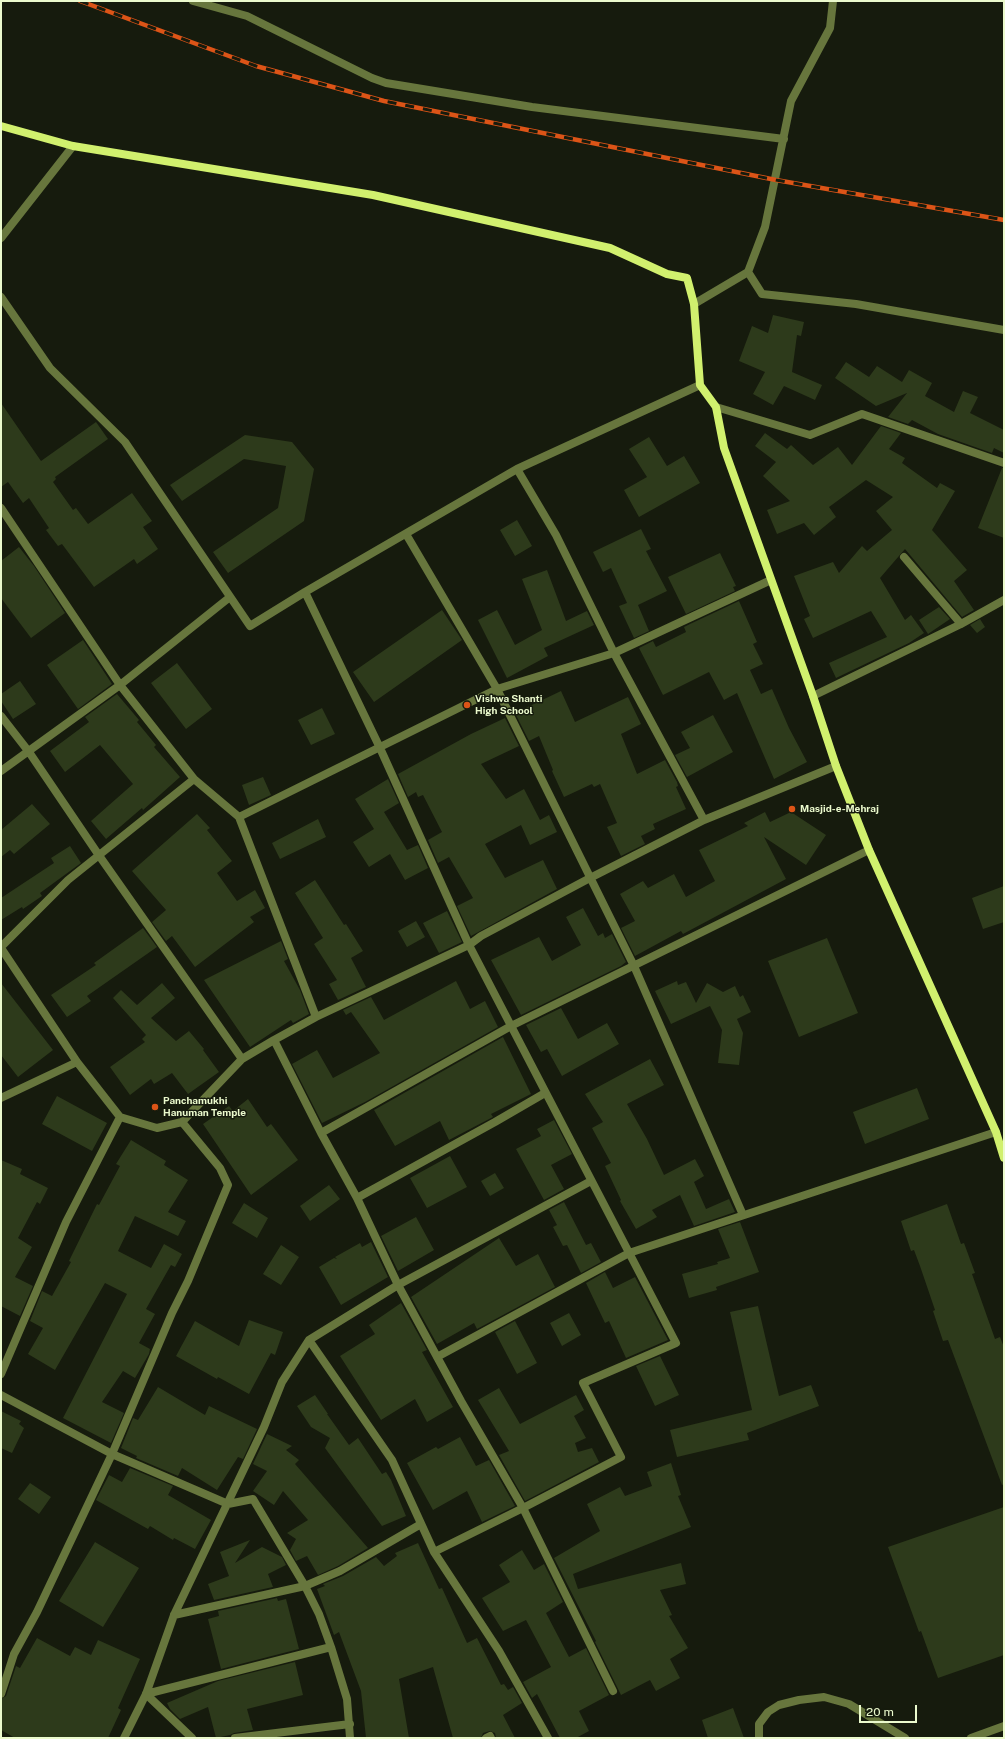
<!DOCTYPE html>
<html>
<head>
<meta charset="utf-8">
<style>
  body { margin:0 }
  #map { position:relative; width:1005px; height:1739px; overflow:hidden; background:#161b0d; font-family:"Public Sans",sans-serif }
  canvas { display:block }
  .frame { position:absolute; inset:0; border:2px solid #ebfacd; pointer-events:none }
  .scale { position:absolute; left:859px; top:1705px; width:58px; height:18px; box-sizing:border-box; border:2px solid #ebfacd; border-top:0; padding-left:5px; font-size:12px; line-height:14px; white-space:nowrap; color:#ebfacd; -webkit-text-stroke:3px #161b0d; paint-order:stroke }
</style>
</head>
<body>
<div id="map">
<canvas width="1005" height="1739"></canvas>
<div class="frame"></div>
<div class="scale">20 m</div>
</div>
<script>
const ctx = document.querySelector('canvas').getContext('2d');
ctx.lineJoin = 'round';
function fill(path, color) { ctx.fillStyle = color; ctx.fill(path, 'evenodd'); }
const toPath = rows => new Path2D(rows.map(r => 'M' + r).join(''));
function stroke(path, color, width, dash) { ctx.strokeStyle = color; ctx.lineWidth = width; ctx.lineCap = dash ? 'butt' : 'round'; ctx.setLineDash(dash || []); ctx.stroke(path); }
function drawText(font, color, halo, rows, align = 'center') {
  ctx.font = font + ' "Public Sans",sans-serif'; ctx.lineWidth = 3; ctx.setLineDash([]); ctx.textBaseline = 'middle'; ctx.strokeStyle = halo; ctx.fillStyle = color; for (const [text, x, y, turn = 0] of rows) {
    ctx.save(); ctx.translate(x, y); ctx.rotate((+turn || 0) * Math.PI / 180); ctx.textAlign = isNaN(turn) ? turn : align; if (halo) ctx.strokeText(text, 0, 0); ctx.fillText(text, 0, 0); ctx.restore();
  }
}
const building = toPath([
  [773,315,804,322,801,336,797,335,792,372,822,385,815,400,784,386,773,405,753,394,765,372,739,361,752,326,768,333],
  [846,362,869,377,877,366,902,382,909,370,932,383,925,396,954,412,963,391,978,397,970,413,1004,430,1004,453,994,448,992,453,938,434,912,420,908,424,888,417,907,393,876,406,835,378],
  [1,403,41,461,96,422,108,439,55,477,56,479,53,482,73,510,76,508,88,524,132,493,152,521,143,527,158,549,137,564,134,559,94,587,62,544,58,546,46,530,49,528,29,498,23,503,8,482,1,487],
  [881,426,901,433,889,449,905,458,902,463,937,488,940,483,955,491,932,530,967,570,954,581,974,610,962,617,905,549,880,578,905,620,911,615,924,633,909,643,836,678,829,663,887,637,871,611,813,638,804,619,810,616,794,576,833,562,839,573,862,546,867,551,892,530,876,511,893,497,866,480,829,507,836,517,814,535,804,523,777,534,767,510,790,501,763,476,776,462,755,446,765,433,787,449,791,445,813,465,838,447,852,465],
  [245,435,292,442,314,469,304,521,228,573,213,552,278,508,286,466,244,459,182,501,170,485],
  [649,437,667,466,684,456,700,483,639,517,624,490,647,477,629,449],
  [1002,468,1004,468,1004,538,978,528],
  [517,520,532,546,515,556,500,530],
  [641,529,651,549,646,551,667,591,638,605,649,631,634,638,619,606,627,603,611,568,603,572,593,552],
  [19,547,34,566,65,613,31,638,1,598,1,561],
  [720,553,736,586,733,587,735,591,686,614,668,577],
  [547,570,566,621,587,611,594,625,544,648,548,656,507,678,478,620,497,610,515,645,542,630,522,579],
  [739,601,757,642,753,644,763,664,750,670,761,694,772,689,789,728,807,762,774,779,737,693,724,700,709,672,663,695,639,648,653,641,656,647,686,632,684,627,690,624],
  [939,607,950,619,928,634,919,620],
  [442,610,462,640,374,702,353,672],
  [980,619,985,627,977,633,970,625],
  [83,640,112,684,78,709,47,665],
  [177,663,212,709,186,729,151,683],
  [20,681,36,704,13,719,1,701,1,694],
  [561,691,575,722,628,697,641,724,621,734,637,774,665,760,677,782,678,786,676,787,686,809,653,824,655,829,641,836,645,844,621,856,607,827,617,823,600,784,594,787,592,784,564,797,552,771,553,770,539,736,529,741,515,713],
  [117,694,139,720,137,722,156,745,154,747,180,777,143,810,142,808,106,839,91,821,133,784,100,745,65,772,50,751,89,722,85,717],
  [322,708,335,734,311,745,298,720],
  [713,715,733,752,687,777,675,755,690,748,681,732],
  [505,718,519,746,481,764,506,799,524,789,540,820,549,815,557,832,530,845,521,825,485,844,505,878,543,860,557,889,471,936,457,906,473,898,449,857,438,863,428,840,442,832,423,795,418,797,416,792,408,797,398,774,471,734],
  [263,777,271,795,249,805,242,785],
  [388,779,399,803,384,812,407,850,418,845,428,868,405,880,390,854,369,867,353,842,374,829,355,799],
  [32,804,50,824,14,854,10,850,1,857,1,830],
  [765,812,770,822,791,812,826,835,806,865,764,837,786,879,683,934,681,931,635,956,621,928,635,921,620,894,643,881,648,888,674,874,686,897,715,881,699,850,748,826,744,823],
  [197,814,210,828,207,830,232,861,217,873,237,901,255,890,265,908,250,917,254,922,195,967,172,936,166,941,152,922,166,910,132,871],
  [318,819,326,837,280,859,272,843],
  [70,846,81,863,40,893,42,896,23,909,22,907,1,920,1,898,54,863,51,858],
  [315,880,344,925,346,924,363,951,351,958,366,987,338,1000,329,984,337,980,314,944,323,938,295,893],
  [1004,886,1004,922,983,929,972,898],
  [583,908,598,936,603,933,605,938,612,934,626,962,621,966,521,1015,491,960,539,937,552,961,581,945,566,917],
  [447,911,462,942,439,953,423,923],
  [416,921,425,937,407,947,398,931],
  [143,928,157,947,87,996,91,1001,67,1017,51,995,96,965,94,963],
  [827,938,858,1013,799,1037,768,961],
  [281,941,288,959,284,961,300,990,309,1014,293,1023,291,1020,250,1047,204,980],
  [456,981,470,1009,485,1001,498,1027,365,1102,322,1123,292,1064,317,1050,333,1078,380,1053,351,1012,346,1015,343,1010,371,997,384,1020],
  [677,981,678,985,686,982,696,1003,707,983,723,992,735,986,740,997,743,995,751,1012,737,1019,743,1033,739,1065,718,1063,722,1030,710,1006,671,1024,655,991],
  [1,983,53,1050,18,1077,1,1055],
  [162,983,175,998,151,1018,176,1041,189,1031,204,1049,203,1050,219,1072,188,1094,172,1073,154,1084,151,1079,130,1095,110,1067,145,1042,142,1039,146,1035,113,998,121,990,137,1005],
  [561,1008,578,1039,607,1023,619,1044,562,1076,547,1049,541,1052,526,1025],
  [503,1037,531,1094,491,1114,493,1117,449,1140,440,1121,395,1146,374,1110],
  [650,1059,664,1085,627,1104,647,1139,664,1175,695,1159,704,1176,694,1182,706,1209,729,1199,735,1212,694,1226,680,1195,652,1210,657,1217,636,1229,620,1201,621,1200,605,1166,611,1163,592,1128,603,1122,585,1094],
  [917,1088,929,1119,865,1144,853,1112],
  [57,1096,107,1123,92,1151,42,1124],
  [248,1099,267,1127,271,1124,298,1160,251,1195,203,1124,229,1106,233,1111],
  [554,1120,572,1154,551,1165,564,1189,544,1200,516,1149,541,1136,537,1129],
  [131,1140,166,1161,164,1165,188,1180,168,1212,186,1221,178,1236,135,1216,118,1251,151,1268,164,1244,182,1254,175,1267,171,1265,146,1309,155,1314,139,1343,150,1349,149,1354,135,1378,123,1371,102,1402,124,1413,111,1443,63,1418,127,1294,105,1283,55,1370,28,1354,43,1328,30,1321,42,1291,52,1296,71,1262,69,1261,97,1204,99,1205,120,1166,116,1164],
  [450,1156,467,1187,427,1208,410,1178],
  [1,1160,22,1169,20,1174,48,1188,40,1204,37,1202,18,1238,32,1247,15,1277,33,1286,20,1316,1,1306],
  [495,1173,504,1188,490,1196,481,1181],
  [329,1185,340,1199,310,1221,300,1206],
  [564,1202,586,1245,591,1243,601,1262,581,1273,567,1245,563,1246,553,1227,557,1225,549,1210],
  [244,1203,268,1218,257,1238,232,1223],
  [947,1204,961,1244,964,1243,975,1273,972,1274,995,1339,1000,1337,1004,1347,1004,1484,1002,1485,948,1340,943,1341,933,1311,935,1310,920,1266,914,1250,911,1251,901,1221],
  [416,1217,434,1250,398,1271,381,1236],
  [740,1222,759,1272,716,1287,717,1290,689,1298,682,1274,718,1264,717,1262,730,1258,718,1229],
  [499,1238,516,1266,538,1254,555,1287,477,1329,474,1323,437,1344,411,1297],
  [371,1242,388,1277,341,1305,319,1267,334,1258,337,1259,335,1257,360,1243,362,1247],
  [281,1245,299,1257,281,1285,263,1274],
  [605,1272,613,1288,635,1277,668,1340,626,1358,609,1321,605,1323,586,1283],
  [401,1303,427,1350,422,1352,453,1407,427,1422,415,1399,381,1420,340,1356,375,1334,369,1325],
  [758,1306,779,1396,811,1385,819,1406,747,1433,749,1440,677,1457,670,1430,752,1410,730,1312],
  [569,1313,581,1335,562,1346,550,1323],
  [249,1320,283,1332,275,1355,271,1353,249,1394,218,1377,217,1379,176,1356,195,1321,239,1346],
  [515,1321,537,1363,517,1374,495,1332],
  [660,1356,679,1395,655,1406,636,1366],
  [158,1387,205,1415,209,1406,257,1429,243,1459,238,1457,217,1490,182,1468,178,1476,136,1458,137,1456,121,1448,133,1418,138,1420],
  [499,1388,520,1424,576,1395,584,1410,574,1416,586,1438,575,1443,578,1452,592,1448,599,1462,525,1501,499,1455,509,1451,478,1400],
  [315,1395,328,1414,327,1414,349,1445,358,1438,382,1474,386,1472,391,1480,406,1516,382,1526,325,1448,330,1438,311,1427,297,1406],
  [1,1411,21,1421,19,1424,24,1428,12,1453,1,1448],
  [267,1434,292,1446,286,1450,299,1460,295,1464,368,1548,338,1566,318,1575,307,1556,296,1561,290,1550,296,1539,287,1533,308,1520,283,1491,274,1505,253,1491,267,1471,253,1464],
  [460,1437,476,1466,489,1460,515,1506,482,1522,467,1491,433,1510,407,1463,436,1447,438,1449],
  [671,1463,681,1495,678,1496,691,1527,573,1574,578,1589,681,1563,686,1584,660,1590,672,1615,669,1616,688,1648,670,1659,680,1678,656,1691,650,1680,621,1695,595,1642,596,1641,554,1558,600,1531,587,1504,620,1487,625,1496,652,1486,647,1472],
  [130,1468,173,1486,168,1495,211,1520,195,1549,174,1538,173,1540,150,1526,148,1529,96,1500,109,1475,122,1482],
  [30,1483,51,1497,39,1514,18,1499],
  [1004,1507,1004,1655,938,1678,921,1631,919,1632,888,1547],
  [250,1540,235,1563,262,1547,282,1557,286,1565,268,1574,273,1587,214,1600,208,1584,229,1576,220,1552],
  [95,1542,139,1568,103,1627,59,1601],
  [418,1543,439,1589,442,1588,467,1643,477,1638,501,1685,504,1684,508,1690,513,1687,522,1703,503,1715,515,1738,496,1738,495,1733,490,1731,483,1733,481,1738,453,1738,433,1667,399,1679,409,1738,366,1738,361,1691,339,1632,334,1635,317,1589,325,1586,323,1584,343,1576,376,1557,384,1566,397,1556,395,1553],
  [522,1550,534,1570,544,1564,563,1602,546,1613,569,1657,586,1648,609,1695,579,1711,589,1731,576,1738,560,1738,537,1694,532,1698,523,1682,551,1667,526,1620,503,1631,482,1598,510,1582,499,1565],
  [277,1598,278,1601,286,1599,299,1649,221,1669,208,1619,219,1616,218,1611],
  [37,1638,70,1656,75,1647,91,1655,98,1640,140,1659,118,1708,121,1710,108,1738,15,1738,1,1730,1,1699,6,1696,16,1666,20,1668],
  [295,1662,303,1695,247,1709,253,1730,234,1733,230,1735,216,1738,208,1707,180,1719,170,1709,167,1703,218,1681],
  [733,1708,744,1738,708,1738,702,1720]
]);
const service = toPath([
  [759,1738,759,1724,768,1712,779,1705,799,1700,824,1697,849,1704,905,1738],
  [971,1738,1004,1726]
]);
const minor = toPath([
  [193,1,247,16,372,78,386,83,532,107,784,139],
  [1,238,73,146],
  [748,272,762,294,856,304,1004,330],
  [1,297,50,368,125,442,250,626,305,592,517,469,700,385],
  [694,304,748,272,765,227,791,101,830,28,833,1],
  [716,407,810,435,862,414,1004,463],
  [517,469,556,535,614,653,704,820],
  [1,508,120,685,194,779,239,817,497,689,614,653,771,580],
  [406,534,497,689,634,966,743,1215],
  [904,557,961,624],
  [305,592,380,748,469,945,676,1343,583,1383,621,1457,523,1508,434,1552],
  [813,696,961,624,1004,600],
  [1,716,29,752,98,854,242,1059],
  [1,771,120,685,230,597],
  [239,817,316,1017],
  [1,947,68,880,194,779],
  [1,948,77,1062,120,1117,66,1222,1,1374],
  [274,1040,321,1133,357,1198,398,1285,461,1401,523,1508,613,1691],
  [1,1098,77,1062],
  [120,1117,157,1128,182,1122],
  [321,1133,511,1026,869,850],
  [357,1198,495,1122,545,1093],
  [309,1340,392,1460,434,1552,499,1651,548,1738],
  [437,1357,629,1253,996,1132],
  [1,1395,112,1454,228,1504,253,1499,305,1586,319,1614,331,1647,347,1699,350,1738],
  [174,1615,305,1586,340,1571,421,1524],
  [1,1694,14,1654,37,1612,112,1454,172,1313,188,1281,228,1185,220,1168,182,1122,242,1059,274,1040,316,1017,469,945,481,936,590,878,704,820,836,766],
  [146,1694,331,1647],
  [146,1694,192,1738],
  [124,1738,146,1694,174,1615,264,1427,282,1382,309,1340,398,1285,591,1181],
  [235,1738,350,1724],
  [486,1738,490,1736,491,1738]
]);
const secondary = toPath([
  [1,126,73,146,373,195,610,248,667,274,687,278,694,304,700,385,716,407,724,448,813,696,836,766,869,850,996,1132,1004,1158]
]);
const rail = toPath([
  [80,1,256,66,384,101,776,180,1004,220]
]);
const markers = [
  [467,705,4,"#dc5417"],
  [792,809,4,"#dc5417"],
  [155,1107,4,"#dc5417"]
];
const poiNames = [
  ["Vishwa Shanti",475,699],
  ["High School",475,711],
  ["Masjid-e-Mehraj",800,809],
  ["Panchamukhi",163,1101],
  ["Hanuman Temple",163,1113]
];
fill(building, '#2d3a1b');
stroke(service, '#67763d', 8);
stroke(minor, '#67763d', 8);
stroke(secondary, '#d1f06e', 8);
stroke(rail, '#dc5417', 4.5);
stroke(rail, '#161b0d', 3, [9]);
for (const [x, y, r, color] of markers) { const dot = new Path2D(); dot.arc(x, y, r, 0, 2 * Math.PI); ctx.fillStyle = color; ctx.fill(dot); stroke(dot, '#161b0d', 1.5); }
drawText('bold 10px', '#ebfacd', '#161b0d', poiNames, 'left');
</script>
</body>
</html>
